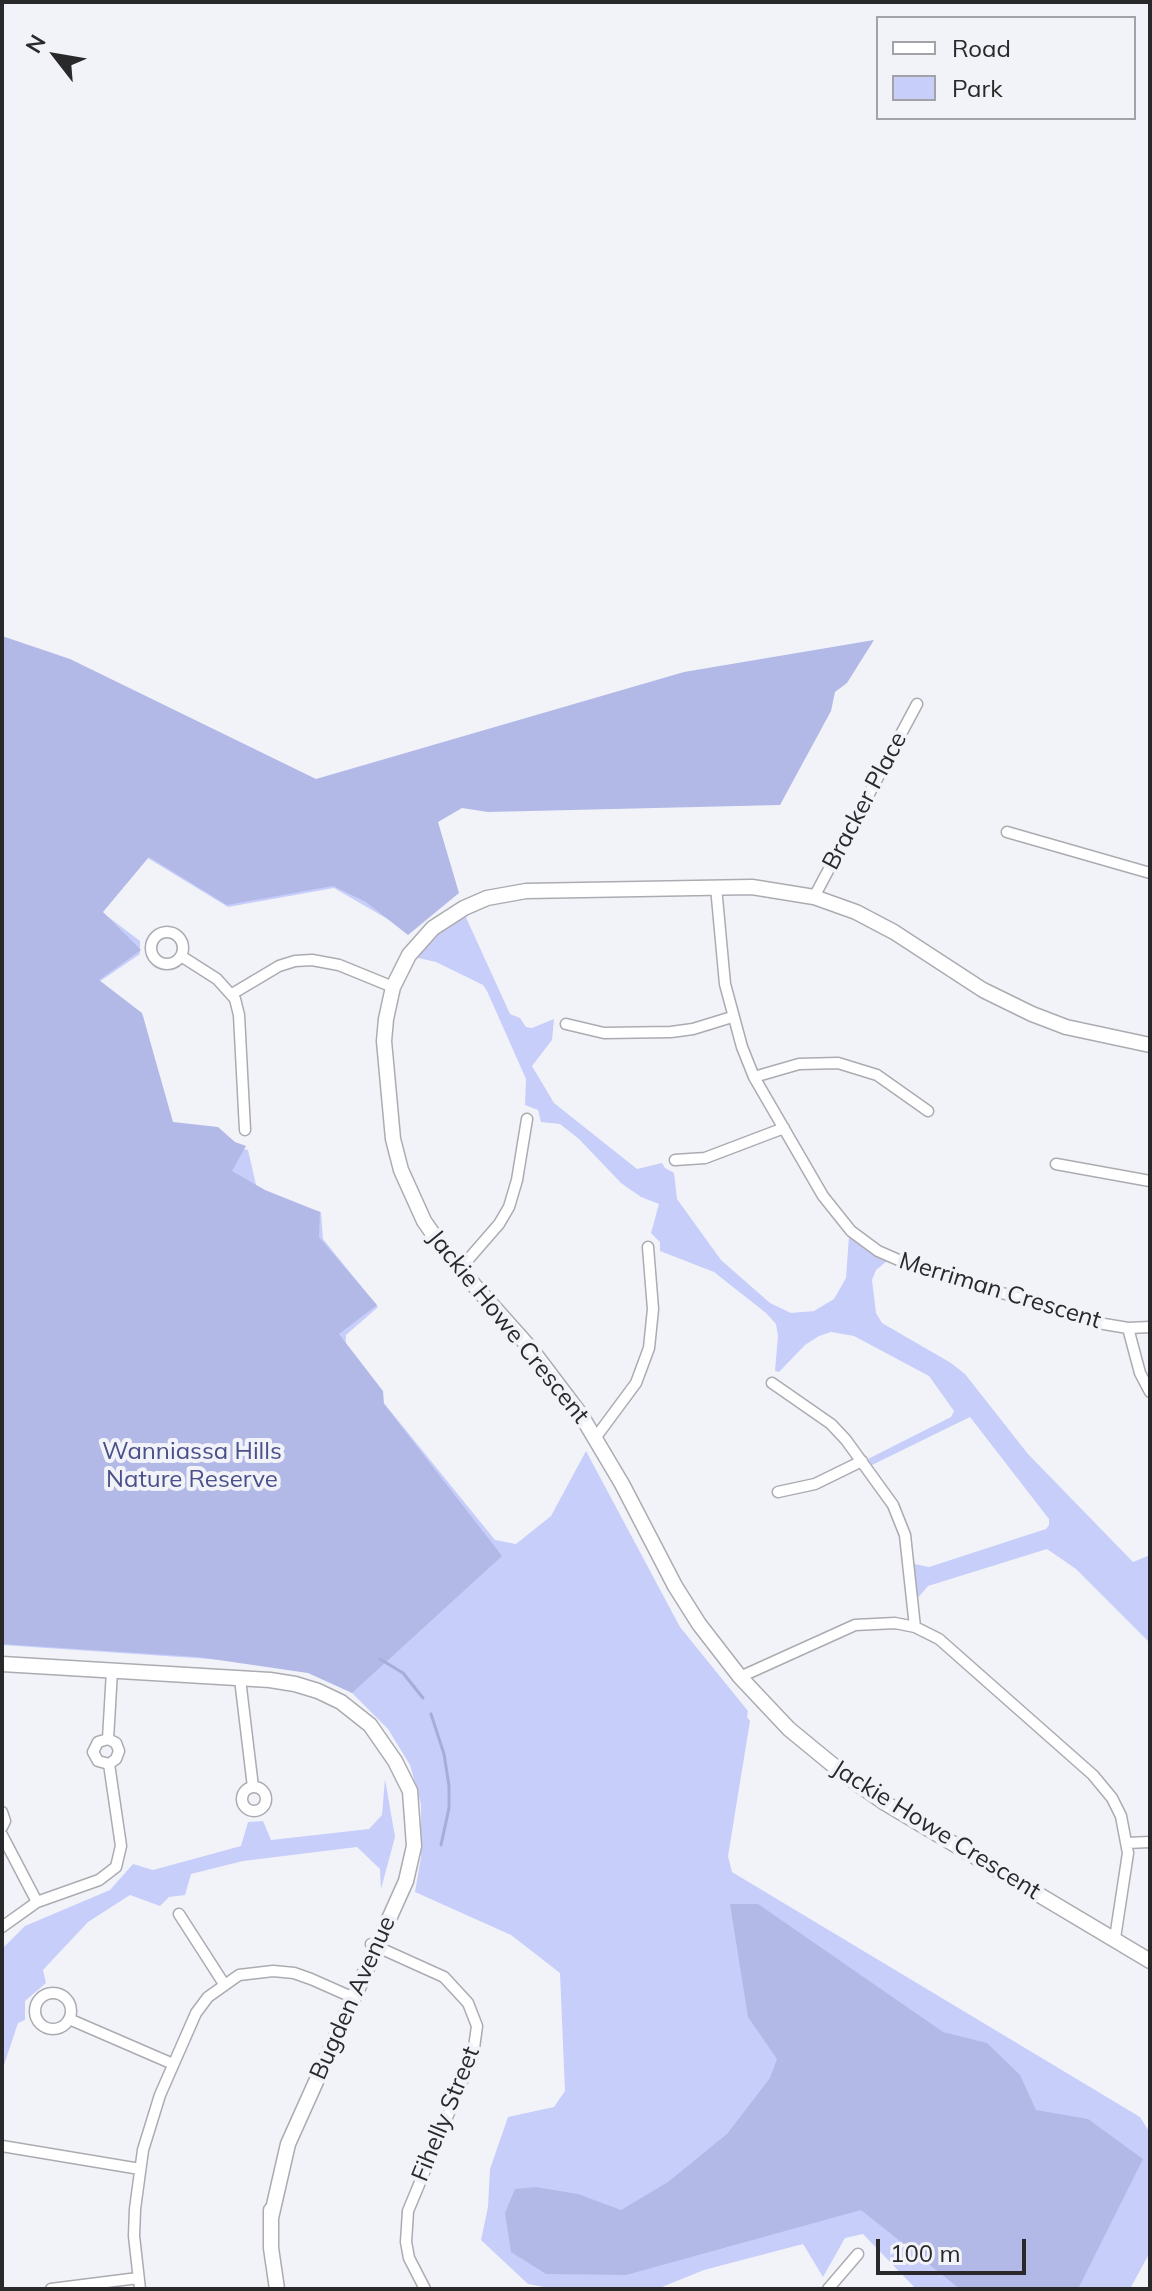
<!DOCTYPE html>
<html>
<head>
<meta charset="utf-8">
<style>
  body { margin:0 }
  #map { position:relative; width:1152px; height:2291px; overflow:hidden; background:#f2f3f9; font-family:Mulish,sans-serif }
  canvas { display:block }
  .frame { position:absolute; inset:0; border:4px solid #29292b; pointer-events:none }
  .legend { position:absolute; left:876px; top:16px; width:260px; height:104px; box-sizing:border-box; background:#f2f3f9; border:2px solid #a2a2a7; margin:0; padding:10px 14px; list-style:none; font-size:24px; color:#29292b }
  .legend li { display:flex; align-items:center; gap:16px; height:40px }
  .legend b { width:40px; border:2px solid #a2a2a7 }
  .north { position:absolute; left:16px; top:16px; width:80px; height:80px; -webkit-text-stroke:6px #f2f3f9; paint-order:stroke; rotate:301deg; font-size:22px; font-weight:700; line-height:32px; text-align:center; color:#29292b }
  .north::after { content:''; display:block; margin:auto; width:28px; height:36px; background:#29292b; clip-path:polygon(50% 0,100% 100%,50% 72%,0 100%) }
  .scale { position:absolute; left:876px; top:2239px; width:150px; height:36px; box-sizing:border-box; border:4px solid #29292b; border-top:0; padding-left:10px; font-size:24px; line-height:28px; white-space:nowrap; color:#29292b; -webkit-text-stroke:6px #f2f3f9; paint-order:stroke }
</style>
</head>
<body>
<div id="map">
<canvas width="1152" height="2291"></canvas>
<div class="frame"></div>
<ul class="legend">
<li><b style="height:10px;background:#fff"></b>Road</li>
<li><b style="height:22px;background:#c7cefa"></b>Park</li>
</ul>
<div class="north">N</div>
<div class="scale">100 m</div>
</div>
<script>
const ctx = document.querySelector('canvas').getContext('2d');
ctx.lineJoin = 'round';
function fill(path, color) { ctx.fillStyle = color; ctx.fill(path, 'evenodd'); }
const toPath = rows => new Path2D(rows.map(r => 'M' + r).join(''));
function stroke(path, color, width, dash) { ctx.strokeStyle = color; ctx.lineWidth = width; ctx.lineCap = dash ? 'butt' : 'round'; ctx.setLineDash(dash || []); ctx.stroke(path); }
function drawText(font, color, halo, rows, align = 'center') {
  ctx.font = font + ' Mulish,sans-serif'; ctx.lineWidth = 8; ctx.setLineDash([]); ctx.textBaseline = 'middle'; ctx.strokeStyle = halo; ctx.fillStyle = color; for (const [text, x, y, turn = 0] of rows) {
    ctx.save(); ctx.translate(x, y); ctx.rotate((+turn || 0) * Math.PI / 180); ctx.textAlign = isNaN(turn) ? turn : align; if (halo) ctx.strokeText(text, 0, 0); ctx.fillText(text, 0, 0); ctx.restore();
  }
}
const green = toPath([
  [2,637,403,928,334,888,228,907,146,857,102,912,140,941,140,954,99,982,143,1016,173,1125,236,1148,248,1150,256,1185,265,1195,321,1212,323,1239,378,1307,346,1335,345,1355,495,1540,516,1544,551,1516,586,1451,680,1627,748,1711,747,1717,750,1721,728,1856,732,1872,1140,2117,1150,2133,1150,2252,1130,2289,916,2289,863,2234,845,2238,823,2277,803,2244,704,2270,657,2289,555,2289,528,2284,481,2240,488,2207,490,2169,508,2117,554,2107,565,2091,560,1973,511,1935,415,1892,421,1857,421,1804,410,1765,388,1729,352,1693,326,1676,284,1664,2,1645],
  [464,913,510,1014,520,1018,526,1027,532,1028,554,1019,552,1040,532,1066,554,1103,637,1169,662,1163,665,1168,674,1173,677,1199,721,1260,770,1303,791,1313,814,1311,834,1299,846,1278,849,1236,887,1261,876,1270,872,1280,876,1313,882,1323,951,1363,965,1374,1028,1454,1133,1562,1150,1555,1150,1643,1076,1569,1047,1549,928,1586,917,1599,914,1564,929,1567,1046,1529,1049,1525,1049,1519,970,1417,872,1465,868,1459,951,1417,954,1411,929,1376,854,1336,831,1332,819,1336,805,1345,779,1372,775,1371,778,1336,776,1324,766,1313,714,1272,660,1251,660,1242,651,1233,659,1204,641,1197,621,1183,579,1139,560,1124,541,1122,538,1110,525,1105,526,1079,487,991,483,985,436,962,414,957,424,944],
  [385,1779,395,1837,381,1889,380,1869,357,1847,243,1861,191,1874,185,1895,169,1897,160,1906,130,1895,88,1922,43,1970,46,1983,25,2001,25,2020,18,2023,2,2071,2,1949,25,1926,110,1890,133,1864,153,1870,241,1846,248,1822,263,1821,271,1840,369,1829,382,1815]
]);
const forest = toPath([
  [2,636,70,659,316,779,684,672,874,640,847,683,835,692,831,711,780,805,488,812,462,808,438,822,459,893,408,935,366,902,333,886,227,905,149,857,103,912,141,950,99,980,142,1013,173,1122,218,1127,235,1142,246,1146,232,1171,265,1190,320,1212,319,1237,377,1305,339,1334,383,1391,384,1404,502,1556,352,1693,308,1673,198,1657,2,1644],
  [730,1904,758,1904,943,2032,987,2043,1020,2075,1036,2110,1088,2119,1143,2159,1078,2289,960,2289,861,2210,626,2275,546,2274,511,2252,505,2213,515,2189,536,2187,578,2194,621,2210,668,2182,727,2134,770,2078,777,2059,748,2017]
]);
const stream = toPath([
  [380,1659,403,1673,423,1698],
  [431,1714,444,1754,449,1786,449,1808,441,1845]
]);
const minor = toPath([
  [1007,832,1150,873],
  [716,887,725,984,742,1047,754,1077,823,1196,851,1231,878,1251,910,1265,1104,1324,1128,1328,1150,1327],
  [814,897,917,704],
  '151 948a16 16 0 1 1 32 0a16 16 0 1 1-32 0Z',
  [181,956,217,979,235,999,239,1015,245,1130],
  [232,994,279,966,295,961,312,960,339,965,393,987],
  [566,1024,604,1033,671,1032,693,1029,732,1017],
  [754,1077,799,1064,838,1063,877,1075,928,1111],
  [675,1160,705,1158,784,1128],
  [1056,1164,1150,1181],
  [459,1270,499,1224,509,1207,517,1180,527,1119],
  [1128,1328,1140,1373,1150,1392],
  [772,1383,831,1424,846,1440,893,1505,905,1535,915,1627],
  [596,1437,636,1383,649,1348,653,1309,648,1247],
  [778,1492,815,1484,862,1461],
  [740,1677,855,1625,895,1623,915,1627,939,1639,1093,1775,1112,1798,1121,1816,1128,1853,1115,1938],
  [240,1679,253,1787],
  [108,1739,112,1671],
  [108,1739,98,1742,93,1752,98,1761,109,1764],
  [108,1739,116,1743,119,1751,116,1759,109,1764],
  '242 1799a12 12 0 1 1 24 0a12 12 0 1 1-24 0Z',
  [2,1812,5,1821,2,1827],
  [2,1835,37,1902],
  [1127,1843,1150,1842],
  [179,1914,224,1984],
  [2,1927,37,1902,99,1880,116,1867,121,1846,109,1764],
  [371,1944,444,1977,468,2003,477,2026,473,2055,408,2211,406,2242,409,2258,425,2289],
  '35 2011a18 18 0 1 1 36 0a18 18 0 1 1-36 0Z',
  [69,2019,173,2064],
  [2,2146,140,2169],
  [51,2289,138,2278],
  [140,2289,134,2236,135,2209,143,2150,160,2095,196,2013,208,1997,239,1975,273,1971,294,1973,311,1979,354,1998],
  [828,2289,858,2254]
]);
const tertiary = toPath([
  [1150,1045,1066,1027,1032,1014,983,990,894,932,856,912,814,897,752,887,526,891,487,898,464,908,433,928,409,955,393,987,386,1019,384,1041,393,1139,401,1170,424,1221,449,1257,531,1349,581,1415,622,1484,675,1586,699,1624,740,1677,789,1729,845,1775,885,1803,1150,1961],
  [2,1664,270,1680,295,1684,318,1691,341,1702,370,1725,395,1761,410,1791,414,1846,406,1881,288,2144,271,2218],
  [271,2210,271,2248,277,2289]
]);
const streetNames = [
  ["Bracker Place",865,801,-62],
  ["Merriman Crescent",1000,1291,17],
  ["Jackie Howe Crescent",508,1327,51],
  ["Jackie Howe Crescent",936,1830,32],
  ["Bugden Avenue",353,1998,-66],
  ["Fihelly Street",446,2114,-68]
];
const parkNames = [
  ["Wanniassa Hills",192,1452],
  ["Nature Reserve",192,1480]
];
fill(green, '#c7cefa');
fill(forest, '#b2b9e7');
stroke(stream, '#a6adda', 3);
stroke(minor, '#abacb2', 13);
stroke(tertiary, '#abacb2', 17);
stroke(minor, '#fff', 10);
stroke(tertiary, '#fff', 14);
drawText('24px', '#29292b', '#f2f3f9', streetNames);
drawText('24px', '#4a508a', '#f2f3f9', parkNames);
</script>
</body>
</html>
